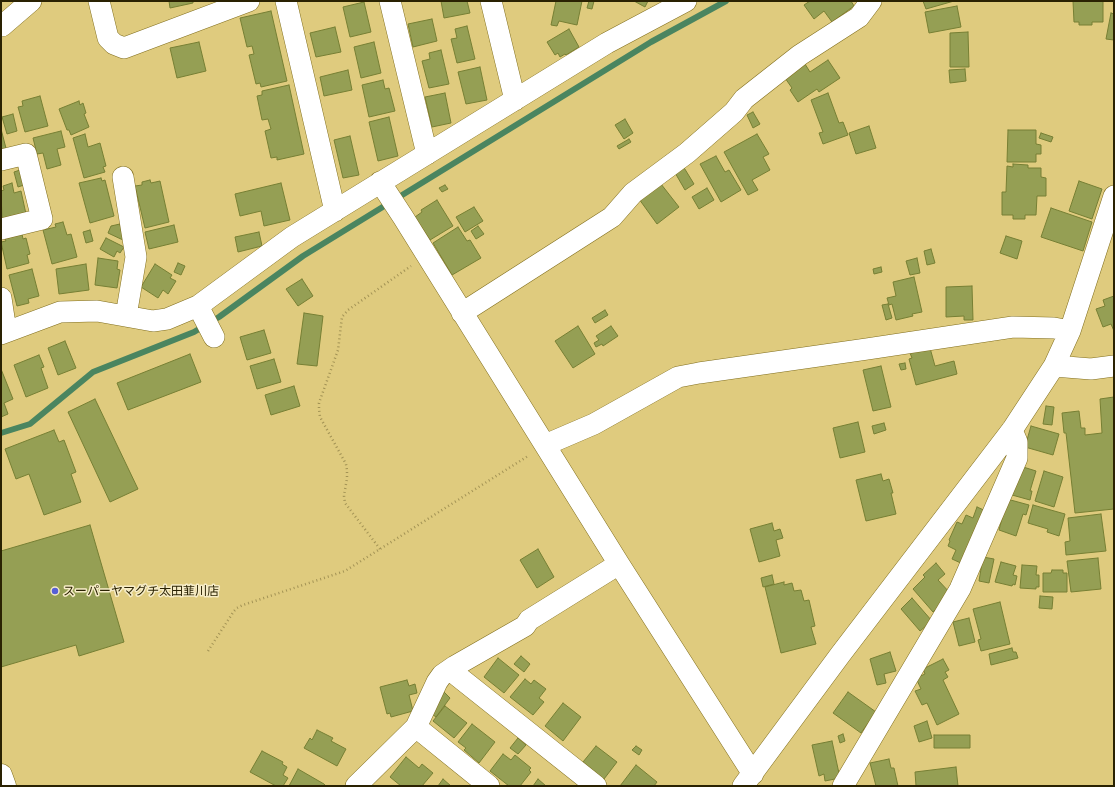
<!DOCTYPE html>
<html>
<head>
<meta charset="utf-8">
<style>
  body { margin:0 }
  #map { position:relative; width:1115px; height:787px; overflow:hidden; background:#dfcb7e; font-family:Cabin,sans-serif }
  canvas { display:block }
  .frame { position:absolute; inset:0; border:2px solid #2a2202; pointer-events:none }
</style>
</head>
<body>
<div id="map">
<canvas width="1115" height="787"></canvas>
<div class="frame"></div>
</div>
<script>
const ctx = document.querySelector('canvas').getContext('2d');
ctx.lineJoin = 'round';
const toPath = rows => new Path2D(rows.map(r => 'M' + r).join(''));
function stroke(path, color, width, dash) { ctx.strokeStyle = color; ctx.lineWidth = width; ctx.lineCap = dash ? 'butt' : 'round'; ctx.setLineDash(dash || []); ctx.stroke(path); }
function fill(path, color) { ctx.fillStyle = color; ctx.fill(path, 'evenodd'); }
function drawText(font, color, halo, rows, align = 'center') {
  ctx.font = font + ' Cabin,"Noto Sans JP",sans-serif'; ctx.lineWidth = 3; ctx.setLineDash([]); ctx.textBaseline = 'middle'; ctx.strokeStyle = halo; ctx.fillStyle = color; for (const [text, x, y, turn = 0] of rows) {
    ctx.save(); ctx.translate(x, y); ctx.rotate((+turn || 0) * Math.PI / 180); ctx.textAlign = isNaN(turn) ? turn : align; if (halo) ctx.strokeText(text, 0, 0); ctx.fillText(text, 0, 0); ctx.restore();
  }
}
const stream = toPath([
  [1,433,30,424,93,372,194,332,219,317,303,256,651,42,726,1]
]);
const building = toPath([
  [169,1,193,1,193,3,170,8,169,1],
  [441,1,467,1,470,13,444,18,441,1],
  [556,1,582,1,577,25,559,21,557,26,551,25,556,1],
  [589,1,594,1,592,9,587,8,589,1],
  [634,1,648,1,645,7,634,1],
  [810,1,851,1,854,6,832,22,824,11,814,19,804,5,810,1],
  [923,1,954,1,926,9,923,1],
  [1073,1,1103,1,1103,22,1092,22,1092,25,1079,25,1079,22,1074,22,1073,1],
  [364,2,371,32,350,37,343,7,364,2],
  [957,6,961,27,929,33,925,12,957,6],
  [271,11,287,81,261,87,260,83,256,84,249,55,254,54,252,46,247,47,240,18,271,11],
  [1111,13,1114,14,1114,40,1106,39,1111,13],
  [432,19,437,41,413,47,408,24,432,19],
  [467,26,475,59,457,63,451,39,457,38,455,29,467,26],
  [335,27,341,52,316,57,310,33,335,27],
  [569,29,579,47,566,55,565,54,560,57,558,53,555,55,547,42,569,29],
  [968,32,969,67,950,67,950,33,968,32],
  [199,42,206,71,177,78,170,48,199,42],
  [374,42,381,73,361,78,354,47,374,42],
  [441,50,449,84,429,88,422,61,430,59,429,53,441,50],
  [828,60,840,78,819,92,817,89,798,102,790,90,792,88,785,78,805,64,810,72,828,60],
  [480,67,487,100,466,104,458,72,480,67],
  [965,69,966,81,950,83,949,70,965,69],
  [348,70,352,90,324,96,320,77,348,70],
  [383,80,385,89,389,88,395,111,369,117,362,85,383,80],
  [289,85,304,154,277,160,277,157,271,158,265,131,271,129,268,119,262,120,257,96,262,95,262,91,289,85],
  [445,93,451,123,432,127,425,97,445,93],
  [828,93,839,123,843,122,848,135,823,144,819,133,823,132,811,100,828,93],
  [40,96,48,126,25,132,18,107,23,106,22,101,40,96],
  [79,101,80,105,83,103,86,113,84,114,89,127,71,135,69,130,67,130,59,109,79,101],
  [753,112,760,124,753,128,747,115,753,112],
  [13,114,17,131,7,134,2,117,13,114],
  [389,117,398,156,378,161,369,122,389,117],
  [625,119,633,133,624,139,615,125,625,119],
  [869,126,876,148,856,154,849,133,869,126],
  [1,129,7,152,1,153,1,129],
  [1008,130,1036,130,1036,144,1041,145,1041,154,1036,154,1036,162,1007,162,1008,130],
  [61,131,65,147,57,149,61,165,47,169,43,153,37,154,33,138,61,131],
  [1041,133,1053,137,1051,142,1039,138,1041,133],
  [85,134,88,147,100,143,106,166,103,167,105,172,84,178,73,138,85,134],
  [757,134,769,154,763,157,770,170,752,180,758,190,748,195,724,152,757,134],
  [350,136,359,175,343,178,334,140,350,136],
  [629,139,631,142,619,149,617,146,629,139],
  [716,156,725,172,729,170,741,190,721,202,700,164,716,156],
  [1013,164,1028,165,1028,168,1041,168,1041,177,1046,178,1046,196,1037,196,1036,215,1025,215,1025,219,1013,219,1013,215,1002,215,1002,192,1006,192,1007,166,1013,167,1013,164],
  [683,166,694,184,685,190,674,171,683,166],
  [20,170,24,185,18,187,14,172,20,170],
  [101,178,102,181,105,180,114,216,90,223,79,183,101,178],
  [150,180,151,183,160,181,169,222,145,228,135,186,142,185,142,182,150,180],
  [1079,181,1102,189,1092,219,1069,211,1079,181],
  [12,183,14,193,21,191,26,214,2,220,1,191,4,190,3,186,12,183],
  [281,183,290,220,264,226,261,211,240,216,235,194,281,183],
  [661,184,679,207,657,224,639,199,661,184],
  [445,185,448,189,442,192,439,188,445,185],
  [707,188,714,200,699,209,692,197,707,188],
  [437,200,453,226,430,240,415,217,422,212,421,210,437,200],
  [474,207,483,221,465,232,456,217,474,207],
  [1051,208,1092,222,1083,251,1041,237,1051,208],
  [63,222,67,235,71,234,77,257,52,264,43,230,56,227,55,224,63,222],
  [120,224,123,240,108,233,111,226,120,224],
  [174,225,178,242,149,249,145,232,174,225],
  [478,226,484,234,476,239,471,231,478,226],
  [458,227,467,241,470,240,481,258,452,275,433,243,458,227],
  [90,230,93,241,86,243,83,232,90,230],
  [259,232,262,246,238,252,235,237,259,232],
  [22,234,23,239,26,238,30,254,27,255,29,263,7,269,1,242,6,241,5,239,22,234],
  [1006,236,1022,241,1017,259,1000,253,1006,236],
  [106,238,124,247,120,253,117,251,114,257,100,249,106,238],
  [931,249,935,263,927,265,924,251,931,249],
  [98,258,118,261,117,269,120,270,117,288,95,285,98,258],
  [917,258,920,273,910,275,906,261,917,258],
  [178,263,185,266,181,275,174,272,178,263],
  [86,264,89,290,59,294,56,269,86,264],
  [155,264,172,275,170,278,176,281,168,294,163,290,158,298,141,287,155,264],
  [881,267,882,272,874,274,873,269,881,267],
  [32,269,39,296,28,299,29,303,17,306,9,275,32,269],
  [914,277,922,312,912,314,913,316,896,320,892,304,889,305,887,298,896,296,893,282,914,277],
  [302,279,313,296,298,306,286,289,302,279],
  [972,286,973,320,964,320,964,316,946,317,946,287,972,286],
  [1114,296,1114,331,1111,324,1103,327,1096,309,1105,306,1103,300,1114,296],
  [888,304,892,318,886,320,882,305,888,304],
  [605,310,608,315,595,323,592,318,605,310],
  [304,313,323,316,317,366,297,364,304,313],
  [578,326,595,354,573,368,555,341,578,326],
  [611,326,618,336,603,346,602,344,596,347,594,343,599,340,596,336,611,326],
  [264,330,271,353,247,360,240,337,264,330],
  [65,341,76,368,58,375,48,348,65,341],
  [930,348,935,366,954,361,957,374,916,385,909,359,912,358,910,353,930,348],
  [190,354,201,382,128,410,117,383,190,354],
  [39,355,44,367,41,368,48,388,26,397,14,365,39,355],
  [274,359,281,382,257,389,250,366,274,359],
  [905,363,906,369,901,370,899,364,905,363],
  [881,366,891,407,873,411,863,370,881,366],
  [1,369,13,399,4,403,8,414,1,417,1,369],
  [294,386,300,406,271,415,265,395,294,386],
  [1114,397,1114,509,1075,513,1066,433,1064,433,1062,413,1079,411,1081,428,1085,428,1085,435,1102,433,1100,399,1114,397],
  [95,399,138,489,110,502,68,412,95,399],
  [1046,406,1054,407,1052,425,1043,424,1046,406],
  [858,422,865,452,840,458,833,428,858,422],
  [884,423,886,430,874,434,872,426,884,423],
  [1031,426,1059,434,1053,455,1025,447,1031,426],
  [54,430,59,442,64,440,76,472,71,474,81,502,44,515,29,474,16,479,5,449,54,430],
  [1020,466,1036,471,1030,491,1032,491,1030,500,1012,495,1020,466],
  [1044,471,1063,477,1054,507,1035,501,1044,471],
  [881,474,883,481,889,479,893,493,891,493,896,514,866,521,856,480,881,474],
  [1007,499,1029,505,1026,515,1023,514,1016,536,999,530,1007,499],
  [1033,505,1065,514,1059,536,1047,532,1048,529,1028,523,1033,505],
  [977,507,986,511,963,564,952,559,956,550,948,546,950,541,949,540,957,522,962,524,966,515,973,518,977,507],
  [1101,514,1106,551,1066,555,1065,542,1070,541,1068,518,1101,514],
  [772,523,774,531,780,529,783,538,776,540,780,556,759,562,750,529,772,523],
  [90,525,124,642,79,656,76,645,1,667,1,551,90,525],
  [538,549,554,577,537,588,520,560,538,549],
  [983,557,994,559,989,583,979,581,983,557],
  [1098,558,1101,589,1071,592,1067,561,1098,558],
  [1001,562,1016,566,1013,575,1017,576,1015,585,1013,584,1012,586,995,582,1001,562],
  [936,563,945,574,938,580,951,594,933,612,913,589,925,577,923,575,936,563],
  [1022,565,1037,566,1036,575,1039,575,1039,587,1036,587,1036,589,1020,588,1022,565],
  [1052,570,1063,570,1063,573,1067,573,1067,592,1043,592,1043,573,1051,573,1052,570],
  [772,575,774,584,763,587,761,578,772,575],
  [784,582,784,585,792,583,794,591,801,590,804,601,809,600,815,626,811,627,816,644,781,653,765,587,784,582],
  [1040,596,1053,597,1052,609,1039,608,1040,596],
  [912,598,932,621,920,631,901,609,912,598],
  [1000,602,1010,644,981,651,978,640,981,639,973,609,1000,602],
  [969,618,975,642,959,646,953,622,969,618],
  [1012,648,1013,652,1016,652,1018,658,991,665,989,654,1012,648],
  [890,652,896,671,884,674,886,683,877,685,870,659,890,652],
  [521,656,530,664,524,672,514,664,521,656],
  [498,658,519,675,504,693,484,677,498,658],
  [943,659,949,670,945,672,948,677,943,680,959,714,937,725,927,703,922,705,915,691,921,689,916,678,925,674,923,669,943,659],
  [525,679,531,684,534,680,546,689,539,698,544,702,533,715,510,697,525,679],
  [407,680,409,686,415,684,417,693,409,695,413,711,391,717,390,713,387,714,380,687,407,680],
  [444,692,450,698,436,717,432,714,444,692],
  [848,692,876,712,861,733,833,713,848,692],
  [563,703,581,717,563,741,545,726,563,703],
  [445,706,467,723,454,738,433,721,445,706],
  [927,721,932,738,919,742,914,726,927,721],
  [472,724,495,742,479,763,464,750,466,748,458,742,472,724],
  [317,730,333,738,331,741,346,749,337,766,304,748,310,738,312,740,317,730],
  [843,734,845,741,840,743,838,736,843,734],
  [934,735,970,735,970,748,934,748,934,735],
  [518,738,526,745,518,754,510,748,518,738],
  [832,741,840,778,825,781,824,774,819,776,812,745,832,741],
  [596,746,617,762,604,779,583,762,596,746],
  [636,746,642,750,639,755,632,750,636,746],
  [262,751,283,762,282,764,287,767,283,775,288,778,283,786,276,786,250,772,262,751],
  [503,754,511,760,515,755,531,768,529,770,531,772,520,786,509,786,490,771,503,754],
  [406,757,419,768,422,764,433,773,422,786,401,786,390,777,406,757],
  [889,759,891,768,894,768,898,786,876,786,870,763,889,759],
  [636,765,657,782,654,786,620,786,636,765],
  [956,767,958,786,916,786,915,772,956,767],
  [298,769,324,784,326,786,289,786,298,769],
  [443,779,451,786,438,786,443,779],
  [538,779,546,786,533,786,538,779]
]);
const path = toPath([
  [380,549,345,503,344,496,347,478,347,470,346,464,320,417,319,409,319,403,338,350,342,317,348,310,411,266],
  [208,651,234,611,237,608,243,605,345,571,528,456]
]);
const minor = toPath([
  [99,1,108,38,114,44,124,48,249,1],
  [286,1,335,211],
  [390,1,427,154],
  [491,1,515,100],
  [1,25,2,26,31,1],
  [1,160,26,154,42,219,1,229],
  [123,177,136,257,126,316],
  [380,182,403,217,619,564,753,774],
  [1,298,6,331],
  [198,306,214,337],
  [462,313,612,217,633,193,687,153,734,112,744,99,800,55,859,17,871,1],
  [1,334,60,312,97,311,153,321,167,319,198,306,292,237,607,43,686,1],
  [1054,366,1091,369,1114,366],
  [545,445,594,424,678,377,699,373,867,349,1013,327,1054,328,1070,331],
  [450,670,596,786],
  [416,727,489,786],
  [356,786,416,727,437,682,442,675,455,666,525,626,529,620,619,564],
  [743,786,840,655,1012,430,1054,366,1070,331,1114,196],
  [843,786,960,589,1017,458,1017,442,1012,430]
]);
const highway = toPath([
  [1,775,5,786]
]);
const markers = [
  [55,591,4,"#565fd6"]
];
const poiNames = [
  ["スーパーヤマグチ太田韮川店",63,591]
];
stroke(stream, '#4a8560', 6);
fill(building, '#959f54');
stroke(building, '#767f34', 1);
stroke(minor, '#816e1d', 22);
stroke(highway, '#816e1d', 23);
stroke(path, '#a39355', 2.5, [1, 3]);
stroke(minor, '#fff', 21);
stroke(highway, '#fff', 22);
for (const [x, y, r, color] of markers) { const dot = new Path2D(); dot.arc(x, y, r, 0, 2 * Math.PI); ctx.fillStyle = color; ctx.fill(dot); stroke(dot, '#f6ecc7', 1.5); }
drawText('12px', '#2a2202', '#f6ecc7', poiNames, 'left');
</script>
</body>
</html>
